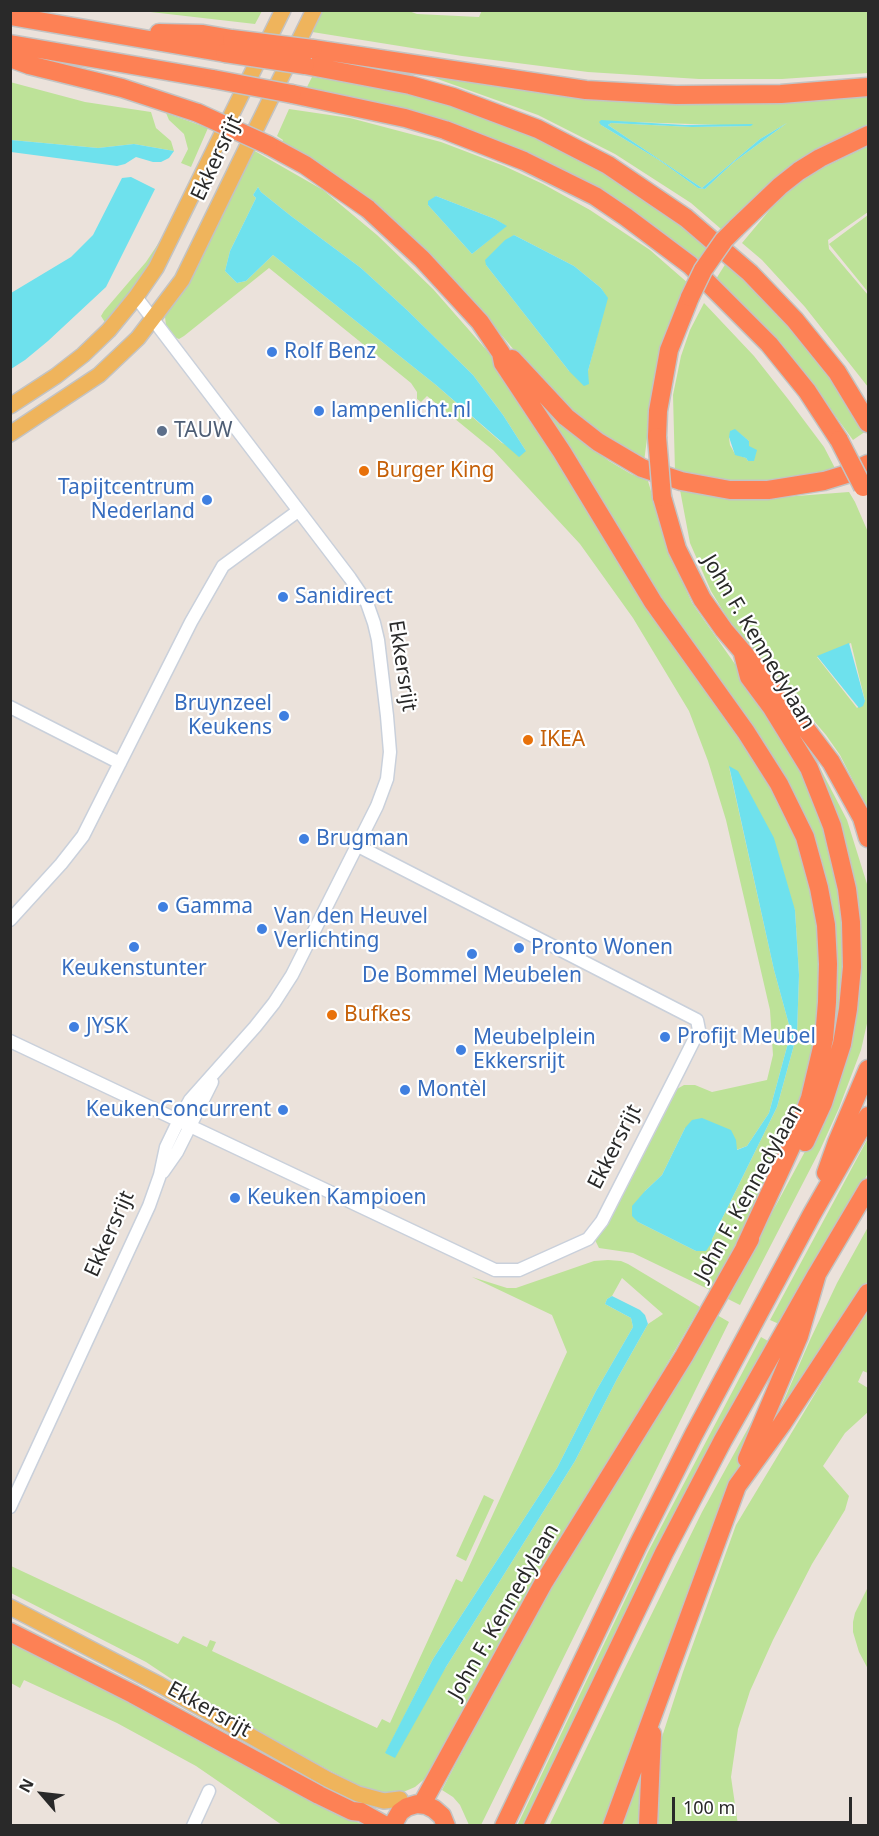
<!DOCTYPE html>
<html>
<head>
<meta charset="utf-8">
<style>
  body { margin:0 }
  #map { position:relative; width:879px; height:1836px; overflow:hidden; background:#ebe2db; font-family:"Noto Sans",sans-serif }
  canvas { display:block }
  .frame { position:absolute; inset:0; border:12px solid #292929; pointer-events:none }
  .north { position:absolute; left:12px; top:1764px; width:60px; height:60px; -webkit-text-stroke:4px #fff; paint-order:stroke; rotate:298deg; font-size:16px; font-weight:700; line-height:24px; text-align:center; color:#292929 }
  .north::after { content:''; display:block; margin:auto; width:21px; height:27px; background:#292929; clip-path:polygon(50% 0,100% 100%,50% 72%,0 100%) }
  .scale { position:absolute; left:672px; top:1797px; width:180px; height:27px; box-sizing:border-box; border:3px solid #292929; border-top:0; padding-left:8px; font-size:18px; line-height:21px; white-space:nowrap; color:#292929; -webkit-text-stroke:4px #fff; paint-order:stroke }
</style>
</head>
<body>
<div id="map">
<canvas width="879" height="1836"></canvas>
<div class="frame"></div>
<div class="north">N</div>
<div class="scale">100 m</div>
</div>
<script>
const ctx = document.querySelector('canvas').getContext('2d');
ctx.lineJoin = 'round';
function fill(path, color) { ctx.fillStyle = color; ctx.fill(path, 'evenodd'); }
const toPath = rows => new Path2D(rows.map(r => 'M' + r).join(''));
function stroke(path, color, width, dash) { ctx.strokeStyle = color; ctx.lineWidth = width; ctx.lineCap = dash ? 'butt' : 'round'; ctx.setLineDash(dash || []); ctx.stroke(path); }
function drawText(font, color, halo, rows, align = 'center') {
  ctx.font = font + ' "Noto Sans",sans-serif'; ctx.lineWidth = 4.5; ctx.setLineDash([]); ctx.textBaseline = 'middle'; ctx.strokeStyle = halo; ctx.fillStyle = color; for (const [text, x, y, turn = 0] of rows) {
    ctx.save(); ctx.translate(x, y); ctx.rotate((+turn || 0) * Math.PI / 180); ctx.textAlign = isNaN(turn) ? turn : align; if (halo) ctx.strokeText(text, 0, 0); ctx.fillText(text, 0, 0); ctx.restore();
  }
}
const green = toPath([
  [319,10,406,10,417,14,479,17,482,10,868,11,868,73,782,79,699,79,588,72,462,56,306,31],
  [142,11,262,11,255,24],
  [312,77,372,85,450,105,528,135,604,173,675,221,707,249,697,265,596,190,306,89],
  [432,77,457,80,868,96,868,129,804,160,765,187,721,229,691,203,615,154,538,115],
  [601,121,751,126,692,127,611,123,608,125,702,188,760,139,787,123,734,162,705,189,698,188,659,160,601,125],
  [10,82,85,102,151,112,156,128,171,141,174,151,134,144,98,148,11,140],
  [289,109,350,118,441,142,504,166,543,184,590,210,650,250,689,284,653,391,644,462,584,426,548,390,498,331,443,270,281,144,283,140,277,136],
  [436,196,495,219,506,226,472,254,428,205],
  [514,235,574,266,601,288,607,298,588,371,569,371,486,265],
  [166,113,208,128,191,167,181,163,188,149,184,134,169,120],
  [868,146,868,212,828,240,829,249,868,295,868,387,805,307,762,260,742,243,778,200,814,172],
  [253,150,323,190,377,235,433,289,497,362,726,712,800,835,815,889,823,1002,806,1097,740,1242,710,1290,633,1253,599,1248,595,1240,607,1226,677,1089,684,1085,695,1085,712,1092,767,1080,773,1055,770,1010,726,820,708,761,689,711,633,618,580,544,493,450,427,396,421,402,417,399,417,392,411,383,269,268,184,336,179,339,174,337,166,325,165,317,168,307,188,281,203,255],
  [258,187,261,192,291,216,361,268,407,310,473,375,503,415,526,451,502,443,436,385,273,255,246,281,237,283,225,271,230,251,256,198,253,195],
  [729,767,795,910,799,975,797,1034,777,1107,712,1239,712,1242,696,1251,638,1222,645,1191,662,1175,685,1128,736,1150,747,1146,769,1113,791,1032,774,970],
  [868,215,868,292,829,244],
  [164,235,152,266,106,324,101,316,104,311,146,262],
  [726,263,789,326,826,372,866,431,853,440,812,384,774,338,716,279],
  [704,303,754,356,788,399,824,447,837,472,767,485,731,484,675,471,673,395,681,356,690,330],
  [735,430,749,441,748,461,746,458,735,454,730,445,729,438,731,431],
  [539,399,576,436,609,461,631,474,648,481,668,549,692,603,768,711,804,772,825,825,841,885,844,1008,818,1102,827,1039,822,887,731,706,533,402],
  [680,490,770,498,849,492,855,502,868,532,868,810,840,755,826,735,731,624,711,591,690,543],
  [851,643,865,701,857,708,817,657],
  [774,707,798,731,820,768,847,820,867,884,868,897,868,1019,861,1050,839,1108,820,1150,740,1305,726,1298,809,1144,846,1045,851,884],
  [868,1138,868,1173,858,1192,779,1324,770,1320],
  [868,1227,868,1282,784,1409,781,1407,810,1340,837,1283],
  [608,1260,621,1261,628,1264,700,1307,428,1776,415,1787,394,1796,372,1793,227,1716,146,1662,11,1593,11,1566,178,1644,183,1636,207,1647,210,1640,216,1642,212,1651,377,1728,382,1719,390,1723,456,1579,462,1582,567,1352,552,1315,472,1277,507,1288,516,1288,594,1261],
  [622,1278,663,1314,648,1324,617,1379,575,1461,446,1667,385,1754,433,1659,557,1468,596,1391,633,1327,631,1318,605,1304,607,1299,612,1296],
  [868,1311,868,1373,863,1371,858,1382,868,1388,868,1412,845,1433,823,1466,849,1496,845,1510,812,1564,773,1640,750,1691,738,1729,731,1777,738,1825,653,1826,661,1740,683,1672,736,1525,830,1369],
  [717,1315,729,1322,481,1825,469,1825,460,1805,453,1797,442,1790,523,1636],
  [761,1337,768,1341,655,1555,525,1825,517,1826,648,1552],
  [768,1392,771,1393,735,1475,609,1825,549,1826,623,1672,702,1512],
  [484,1495,494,1500,466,1561,456,1556],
  [868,1587,868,1669,859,1652,853,1632,853,1622,855,1613],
  [10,1640,125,1698,363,1825,282,1825,196,1766,117,1723,24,1680,20,1688,11,1683],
  [649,1752,644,1825,617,1826]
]);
const water = toPath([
  [601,120,685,125,753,124,751,126,692,127,611,123,608,125,702,188,760,139,787,123,734,162,705,189,698,188,659,160,601,125,599,122],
  [11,140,98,148,134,144,174,151,169,158,161,162,153,162,136,157,125,164,117,166,11,152],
  [131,177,155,189,106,287,48,341,25,360,11,369,11,293,71,257,93,235,122,178],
  [258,187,261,192,291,216,361,268,407,310,473,375,503,415,526,451,519,457,436,385,273,255,246,281,237,283,225,271,230,251,256,198,253,195],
  [436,196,495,219,507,226,472,254,428,205,428,201],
  [514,235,574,266,601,288,608,298,588,371,589,384,584,386,569,371,486,265,485,260,505,240],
  [735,429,749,441,749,446,757,450,754,461,748,461,746,458,735,455,729,437,730,431],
  [849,643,865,701,863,706,859,708,817,656],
  [729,766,738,771,774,838,795,910,799,975,797,1034,777,1107,712,1239,712,1242,706,1251,696,1251,638,1222,632,1216,632,1206,645,1191,662,1175,685,1128,692,1120,702,1118,731,1130,736,1140,737,1150,747,1146,769,1113,791,1032,774,970],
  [612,1296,640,1310,645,1315,648,1324,617,1379,575,1461,446,1667,395,1758,385,1753,433,1659,557,1468,596,1391,633,1327,631,1318,605,1304,607,1299]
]);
const minor = toPath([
  [10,707,120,763],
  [10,920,61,864,83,836,191,622,223,566,298,511],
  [10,1041,495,1270,519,1270,588,1239,602,1221,679,1070,699,1030,697,1020,358,846],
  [163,1172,177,1152,212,1082],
  [10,1507,149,1206,160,1175,166,1147,179,1120,190,1100,255,1027,274,1003,292,975,377,806,387,779,390,752,387,716,378,640,374,623,367,603,350,578,136,297],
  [193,1826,209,1791]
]);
const major = toPath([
  [10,406,56,376,83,355,109,330,136,297,156,268,283,10],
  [10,434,99,375,138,338,182,280,314,10],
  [10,1607,160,1685,327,1779,358,1794,384,1801,400,1799]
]);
const highway = toPath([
  [10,16,225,53],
  [159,33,203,34,232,39],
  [10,44,213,79],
  [313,49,586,90,676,95,781,94,868,87],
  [10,58,29,65,122,88,198,113],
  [305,65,410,85,453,97,538,129,608,165,686,218,750,273,795,320,837,372,868,423],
  [292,94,405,118,445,130,524,161,595,196,626,217,690,265,769,344,807,391,839,440],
  [268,145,305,165,368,209,422,259,480,322,501,353,503,363,562,452,653,602,746,732,779,784,805,837,819,888,826,925,828,964,827,1002,824,1039,810,1098,796,1136,745,1247],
  [736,228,780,186,799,171,820,158,868,135],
  [512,359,566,417,598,442,642,468,681,481,730,490,768,490,824,481,847,474,868,464],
  [657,437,658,411,669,350,690,297],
  [662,497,677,549,702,599,724,630,784,700,831,762,862,818,868,838],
  [743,654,749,677,772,708,809,768,832,826,847,889,851,922,852,967,848,1009,842,1044,823,1103,805,1142],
  [826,1173,837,1142,868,1069],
  [747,1459,799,1336,817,1274,868,1188],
  [10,1632,133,1694,319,1795,352,1811,361,1812,386,1826],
  [422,1804,544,1582,684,1356,750,1239],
  [392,1826,400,1812,407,1807,417,1804,426,1805,434,1809,442,1816,446,1826],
  [504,1826,638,1545,694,1434,812,1214,868,1116],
  [533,1826,664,1553,723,1440,817,1274],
  [612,1826,737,1486,782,1424,868,1293],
  [648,1826,652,1734]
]);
const highwayBridge = toPath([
  [232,39,313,49],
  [225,53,305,65],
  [213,79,292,94],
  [198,113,268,145],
  [690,297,703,270,724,240,736,228],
  [657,437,662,497],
  [839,440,863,487]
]);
const markers = [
  [272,352,6,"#3f7fe0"],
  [319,411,6,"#3f7fe0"],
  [162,431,6,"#5c6f8a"],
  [364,471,6,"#e8710a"],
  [207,500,6,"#3f7fe0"],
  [283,597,6,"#3f7fe0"],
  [284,716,6,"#3f7fe0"],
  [528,740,6,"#e8710a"],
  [304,839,6,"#3f7fe0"],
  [163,907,6,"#3f7fe0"],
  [262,929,6,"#3f7fe0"],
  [134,947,6,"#3f7fe0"],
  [519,948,6,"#3f7fe0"],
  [472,954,6,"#3f7fe0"],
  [332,1015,6,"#e8710a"],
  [74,1027,6,"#3f7fe0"],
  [665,1037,6,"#3f7fe0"],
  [461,1050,6,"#3f7fe0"],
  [405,1090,6,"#3f7fe0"],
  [283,1110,6,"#3f7fe0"],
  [235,1198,6,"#3f7fe0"]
];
const streetNames = [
  ["Ekkersrijt",217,158,-65],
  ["John F. Kennedylaan",758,642,59],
  ["Ekkersrijt",402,666,81],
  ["Ekkersrijt",615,1147,-63],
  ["John F. Kennedylaan",749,1193,-61],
  ["Ekkersrijt",110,1234,-66],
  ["John F. Kennedylaan",504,1612,-60],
  ["Ekkersrijt",209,1710,29]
];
const shopNames = [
  ["Rolf Benz",284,352],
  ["lampenlicht.nl",331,411],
  ["Tapijtcentrum",195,488,"right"],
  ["Nederland",195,512,"right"],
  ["Sanidirect",295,597],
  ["Bruynzeel",272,704,"right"],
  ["Keukens",272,728,"right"],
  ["Brugman",316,839],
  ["Gamma",175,907],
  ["Van den Heuvel",274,917],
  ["Verlichting",274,941],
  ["Pronto Wonen",531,948],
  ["Keukenstunter",134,969,"center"],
  ["De Bommel Meubelen",472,976,"center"],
  ["JYSK",86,1027],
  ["Profijt Meubel",677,1037],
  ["Meubelplein",473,1038],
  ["Ekkersrijt",473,1062],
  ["Montèl",417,1090],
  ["KeukenConcurrent",271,1110,"right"],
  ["Keuken Kampioen",247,1198]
];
const serviceNames = [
  ["TAUW",174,431]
];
const foodNames = [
  ["Burger King",376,471],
  ["IKEA",540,740],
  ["Bufkes",344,1015]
];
fill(green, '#bde298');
fill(water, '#6ee1ed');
stroke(minor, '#c9d0db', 15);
stroke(major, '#c3c3c3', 18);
stroke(highway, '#c3c3c3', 21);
stroke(minor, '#fff', 12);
stroke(major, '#efb45c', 15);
stroke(highway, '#fd8155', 18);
stroke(highwayBridge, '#c3c3c3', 21, []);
stroke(highwayBridge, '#fd8155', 18);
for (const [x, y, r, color] of markers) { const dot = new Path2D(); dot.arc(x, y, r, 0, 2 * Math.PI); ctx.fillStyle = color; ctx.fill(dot); stroke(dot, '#fff', 2); }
drawText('21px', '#292929', '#fff', streetNames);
drawText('21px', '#366cbe', '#fff', shopNames, 'left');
drawText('21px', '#4e5e75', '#fff', serviceNames, 'left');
drawText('21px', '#c56008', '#fff', foodNames, 'left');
</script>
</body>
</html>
